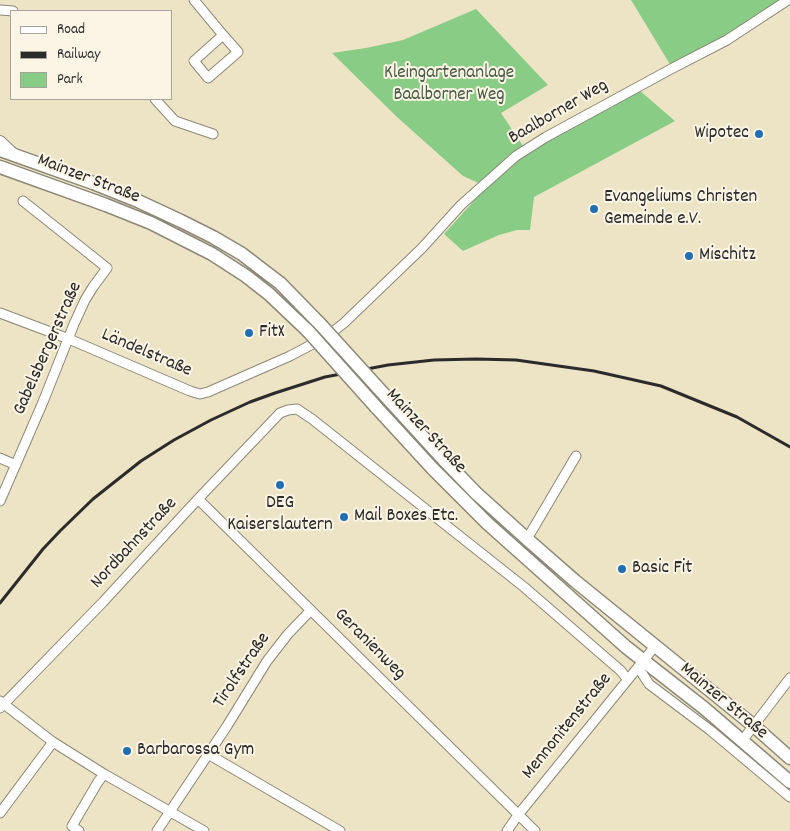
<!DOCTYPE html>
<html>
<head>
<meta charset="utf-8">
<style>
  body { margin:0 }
  #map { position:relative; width:790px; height:831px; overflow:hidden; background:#ede4c5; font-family:Dekko,sans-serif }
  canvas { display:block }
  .legend { position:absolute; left:10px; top:10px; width:162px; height:90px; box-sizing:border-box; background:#fcf5e5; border:1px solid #a8a49b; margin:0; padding:6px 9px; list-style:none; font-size:15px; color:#2b2b2b }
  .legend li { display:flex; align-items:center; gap:10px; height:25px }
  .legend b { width:25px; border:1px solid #a8a49b }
</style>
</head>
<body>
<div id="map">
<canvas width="790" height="831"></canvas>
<ul class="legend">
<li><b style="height:6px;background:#fff"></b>Road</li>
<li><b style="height:6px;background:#2b2b2b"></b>Railway</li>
<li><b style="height:14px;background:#88cc85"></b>Park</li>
</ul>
</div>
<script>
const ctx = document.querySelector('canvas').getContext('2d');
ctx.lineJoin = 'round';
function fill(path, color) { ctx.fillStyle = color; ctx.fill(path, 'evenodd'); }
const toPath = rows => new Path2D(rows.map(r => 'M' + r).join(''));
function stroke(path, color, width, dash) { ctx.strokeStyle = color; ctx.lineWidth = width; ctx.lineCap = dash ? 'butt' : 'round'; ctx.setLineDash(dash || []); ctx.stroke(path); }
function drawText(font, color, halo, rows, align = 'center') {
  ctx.font = font + ' Dekko,sans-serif'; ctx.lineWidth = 4; ctx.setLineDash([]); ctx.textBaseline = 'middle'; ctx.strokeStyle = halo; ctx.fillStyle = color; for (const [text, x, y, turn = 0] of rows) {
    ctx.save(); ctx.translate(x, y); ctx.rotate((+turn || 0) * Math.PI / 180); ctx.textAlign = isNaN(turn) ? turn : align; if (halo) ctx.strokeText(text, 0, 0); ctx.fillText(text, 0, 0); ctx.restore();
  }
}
const green = toPath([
  [631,0,782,0,725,37,671,66],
  [476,9,548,85,501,113,523,146,510,154,481,184,463,176,397,117,332,53,366,48,403,40],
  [639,90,675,121,534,197,530,230,517,230,499,235,463,251,444,234,480,194,513,163,533,148]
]);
const minor = toPath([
  [194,0,223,35,238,52,208,78,194,61,223,35],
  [0,10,13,11],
  [155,99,175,121,213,134],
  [0,313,69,339,190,391,200,394,208,392,290,356,326,337,344,323,422,248,461,205,516,156,546,137,671,69,727,40,788,0],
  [0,458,16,465],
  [198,499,535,831],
  [0,501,43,402,74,324,85,300,93,287,107,268,23,201],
  [527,539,576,456],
  [638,667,649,684,710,730,790,797],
  [0,701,53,742,104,774,204,831],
  [0,708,103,602,198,499,280,413,288,410,297,409,312,419,524,587,621,671,627,679],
  [742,741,790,678],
  [208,754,340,831],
  [0,813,53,742],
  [79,831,72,826,98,782,104,774],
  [157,831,227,726,267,661,288,634,311,610],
  [507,831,518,815,656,645]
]);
const tertiary = toPath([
  [0,141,15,155]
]);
const secondary = toPath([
  [0,150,93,183,138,201,181,221,213,237,242,254,268,274,280,283,321,325],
  [0,167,106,205,151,223,212,254,246,276,269,294,308,331],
  [390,401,444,460,476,493,527,539,575,581,754,726,790,758],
  [376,407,433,469,487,523,626,647,704,708,790,782]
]);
const rail = toPath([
  [0,603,43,549,60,531,93,499,141,461,174,440,211,420,250,402,275,393,325,377,388,365,434,360,476,359,516,360,594,371,661,386,737,417,790,447]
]);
const secondaryBridge = toPath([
  [321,325,390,401],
  [308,331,376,407]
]);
const markers = [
  [759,134,5,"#1f6fb2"],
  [594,209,5,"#1f6fb2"],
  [689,256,5,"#1f6fb2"],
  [249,333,5,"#1f6fb2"],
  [280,485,5,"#1f6fb2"],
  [344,517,5,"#1f6fb2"],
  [622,569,5,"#1f6fb2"],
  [127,751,5,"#1f6fb2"]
];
const parkNames = [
  ["Kleingartenanlage",449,74],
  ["Baalborner Weg",449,96]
];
const streetNames = [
  ["Baalborner Weg",559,113,-30],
  ["Mainzer Straße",88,180,21],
  ["Gabelsbergerstraße",49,349,-66],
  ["Ländelstraße",146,354,23],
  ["Mainzer Straße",425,432,47],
  ["Nordbahnstraße",135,544,-47],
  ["Geranienweg",369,645,45],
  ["Tirolfstraße",243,671,-56],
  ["Mainzer Straße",723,702,40],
  ["Mennonitenstraße",568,727,-51]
];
const poiNames = [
  ["Wipotec",749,134,"right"],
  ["Evangeliums Christen",604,198],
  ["Gemeinde e.V.",604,220],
  ["Mischitz",699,256],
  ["FitX",259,333],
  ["DEG",280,504,"center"],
  ["Kaiserslautern",280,526,"center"],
  ["Mail Boxes Etc.",354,517],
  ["Basic Fit",632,569],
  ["Barbarossa Gym",137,751]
];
fill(green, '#88cc85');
stroke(minor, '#8c8878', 11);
stroke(tertiary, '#8c8878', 12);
stroke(secondary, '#8c8878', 15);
stroke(minor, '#fff', 9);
stroke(tertiary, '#fff', 10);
stroke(secondary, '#fff', 12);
stroke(rail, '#2b2b2b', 3);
stroke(secondaryBridge, '#8c8878', 15, []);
stroke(secondaryBridge, '#fff', 12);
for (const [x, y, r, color] of markers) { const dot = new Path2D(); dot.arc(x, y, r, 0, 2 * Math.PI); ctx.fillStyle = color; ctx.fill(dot); stroke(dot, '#fcf5e5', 2); }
drawText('19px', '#475b46', '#fcf5e5', parkNames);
drawText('19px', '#2b2b2b', '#fcf5e5', streetNames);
drawText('19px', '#2b2b2b', '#fcf5e5', poiNames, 'left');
</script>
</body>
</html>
